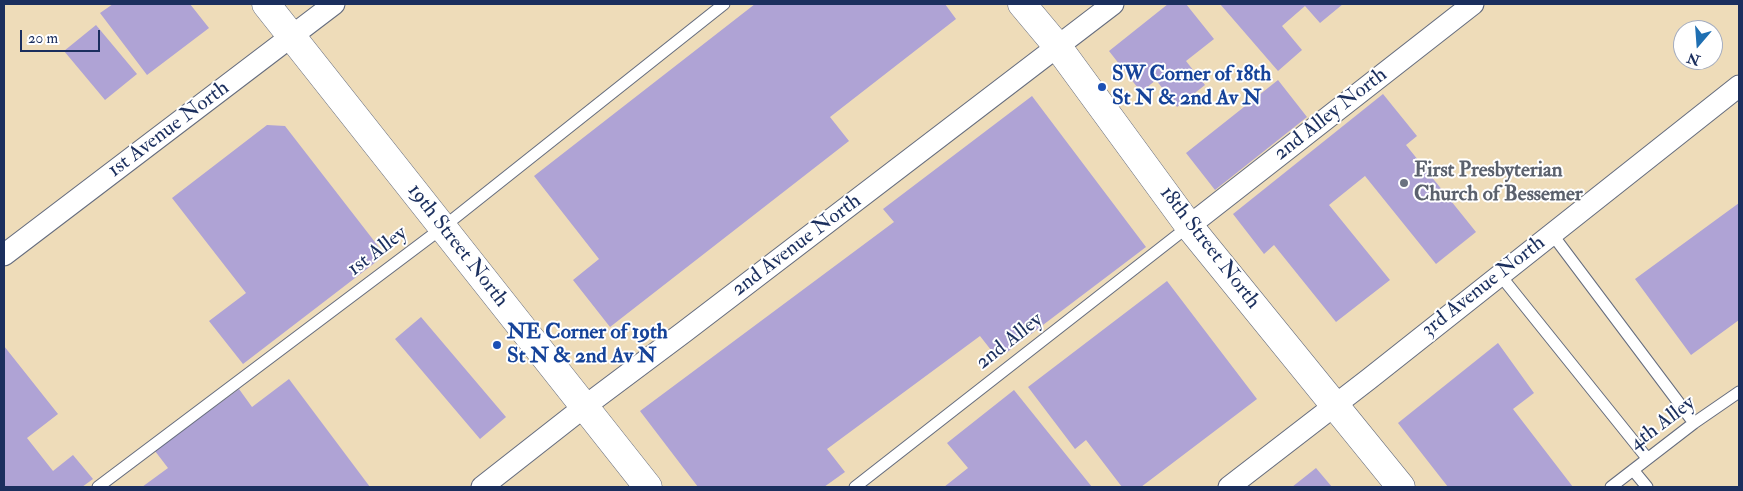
<!DOCTYPE html>
<html>
<head>
<meta charset="utf-8">
<style>
  body { margin:0 }
  #map { position:relative; width:1743px; height:491px; overflow:hidden; background:#eedcb9; font-family:"IM FELL Double Pica",serif }
  canvas { display:block }
  .frame { position:absolute; inset:0; border:5px solid #1b2f5e; pointer-events:none }
  .north { position:absolute; left:1673px; top:20px; width:50px; height:50px; box-sizing:border-box; background:#fff; border:1px solid #a4acbf; border-radius:50%; rotate:198deg; font-size:14px; font-weight:700; line-height:20px; text-align:center; color:#1b2f5e }
  .north::after { content:''; display:block; margin:auto; width:18px; height:22px; background:#1f6fb2; clip-path:polygon(50% 0,100% 100%,50% 72%,0 100%) }
  .scale { position:absolute; left:20px; top:30px; width:80px; height:22px; box-sizing:border-box; border:2px solid #1b2f5e; border-top:0; padding-left:6px; font-size:15px; line-height:18px; white-space:nowrap; color:#1b2f5e; -webkit-text-stroke:4px #fff; paint-order:stroke }
</style>
</head>
<body>
<div id="map">
<canvas width="1743" height="491"></canvas>
<div class="frame"></div>
<div class="north">N</div>
<div class="scale">20 m</div>
</div>
<script>
const ctx = document.querySelector('canvas').getContext('2d');
ctx.lineJoin = 'round';
function fill(path, color) { ctx.fillStyle = color; ctx.fill(path, 'evenodd'); }
const toPath = rows => new Path2D(rows.map(r => 'M' + r).join(''));
function stroke(path, color, width, dash) { ctx.strokeStyle = color; ctx.lineWidth = width; ctx.lineCap = dash ? 'butt' : 'round'; ctx.setLineDash(dash || []); ctx.stroke(path); }
function drawText(font, color, halo, rows, align = 'center') {
  ctx.font = font + ' "IM FELL Double Pica",serif'; ctx.lineWidth = 4; ctx.setLineDash([]); ctx.textBaseline = 'middle'; ctx.strokeStyle = halo; ctx.fillStyle = color; for (const [text, x, y, turn = 0] of rows) {
    ctx.save(); ctx.translate(x, y); ctx.rotate((+turn || 0) * Math.PI / 180); ctx.textAlign = isNaN(turn) ? turn : align; if (halo) ctx.strokeText(text, 0, 0); ctx.fillText(text, 0, 0); ctx.restore();
  }
}
const building = toPath([
  [113,4,190,4,209,28,147,75,100,13],
  [755,4,945,4,956,19,830,117,849,141,610,327,573,280,599,259,534,176],
  [1168,4,1186,4,1214,39,1186,61,1205,85,1177,107,1156,80,1141,92,1109,51],
  [1220,4,1343,4,1320,23,1305,6,1282,26,1302,50,1278,71],
  [96,25,137,74,105,100,64,51],
  [1278,80,1307,117,1215,190,1186,153],
  [1383,94,1417,136,1406,145,1476,232,1436,264,1365,176,1329,205,1390,280,1336,322,1274,245,1264,254,1233,214],
  [1032,96,1146,247,998,359,980,336,827,449,845,472,824,487,698,487,640,411,894,222,883,209],
  [267,125,285,126,385,255,243,364,209,321,246,293,172,198],
  [1739,203,1739,320,1691,355,1635,279],
  [1167,281,1257,399,1141,487,1122,487,1086,440,1075,449,1028,387],
  [421,317,506,417,480,439,395,339],
  [1498,343,1534,393,1513,409,1573,487,1448,487,1398,423],
  [4,346,58,414,27,438,53,471,73,455,93,479,82,487,4,487],
  [289,379,370,487,142,487,168,468,155,451,239,389,252,407],
  [1014,390,1092,487,944,487,968,468,947,443],
  [1316,468,1332,487,1292,487]
]);
const service = toPath([
  [1552,234,1694,423],
  [1500,275,1647,458],
  [1633,470,1647,487],
  [98,487,442,228,724,4],
  [855,487,1189,226],
  [1611,487,1694,423,1739,392]
]);
const minor = toPath([
  [1189,226,1473,4],
  [4,255,334,4],
  [482,487,584,407,684,332,1113,4],
  [1229,487,1369,379,1739,86]
]);
const tertiary = toPath([
  [266,4,648,487],
  [1022,4,1058,47,1189,226,1401,487]
]);
const markers = [
  [1102,87,5,"#1a4fb4"],
  [1404,183,5,"#6b7280"],
  [497,345,5,"#1a4fb4"]
];
const transitNames = [
  ["SW Corner of 18th",1112,75],
  ["St N & 2nd Av N",1112,99],
  ["NE Corner of 19th",507,333],
  ["St N & 2nd Av N",507,357]
];
const streetNames = [
  ["2nd Alley North",1331,115,-38],
  ["1st Avenue North",169,130,-37],
  ["19th Street North",457,246,52],
  ["2nd Avenue North",797,246,-37],
  ["18th Street North",1209,248,52],
  ["1st Alley",378,252,-37],
  ["3rd Avenue North",1484,287,-38],
  ["2nd Alley",1010,342,-38],
  ["4th Alley",1663,424,-37]
];
const worshipNames = [
  ["First Presbyterian",1414,171],
  ["Church of Bessemer",1414,195]
];
fill(building, '#afa3d5');
stroke(service, '#656c7e', 13);
stroke(minor, '#656c7e', 23);
stroke(tertiary, '#656c7e', 29);
stroke(service, '#fff', 11);
stroke(minor, '#fff', 21);
stroke(tertiary, '#fff', 28);
for (const [x, y, r, color] of markers) { const dot = new Path2D(); dot.arc(x, y, r, 0, 2 * Math.PI); ctx.fillStyle = color; ctx.fill(dot); stroke(dot, '#fff', 2); }
drawText('bold 21px', '#164399', '#fff', transitNames, 'left');
drawText('21px', '#1b2f5e', '#fff', streetNames);
drawText('bold 21px', '#5b616d', '#fff', worshipNames, 'left');
</script>
</body>
</html>
